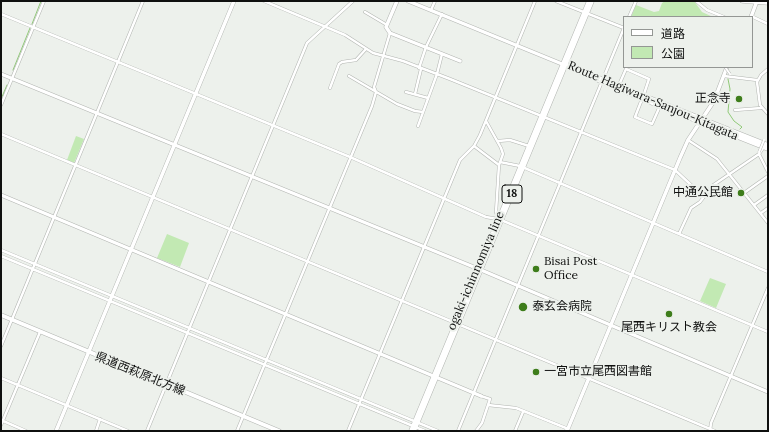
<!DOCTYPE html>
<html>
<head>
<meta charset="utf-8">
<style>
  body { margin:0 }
  #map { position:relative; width:769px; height:432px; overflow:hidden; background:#edf1ec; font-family:Lora,"Noto Sans JP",serif }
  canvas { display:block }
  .frame { position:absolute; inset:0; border:2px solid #0f100f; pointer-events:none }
  .legend { position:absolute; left:623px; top:16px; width:130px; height:52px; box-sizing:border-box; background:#edf1ec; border:1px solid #949794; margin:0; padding:5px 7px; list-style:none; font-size:12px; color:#0f100f }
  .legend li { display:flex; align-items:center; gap:8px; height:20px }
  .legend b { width:20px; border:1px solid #949794 }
</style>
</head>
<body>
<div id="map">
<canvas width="769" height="432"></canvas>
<div class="frame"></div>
<ul class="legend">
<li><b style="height:5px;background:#fff"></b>道路</li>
<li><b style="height:11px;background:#c2e9b3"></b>公園</li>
</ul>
</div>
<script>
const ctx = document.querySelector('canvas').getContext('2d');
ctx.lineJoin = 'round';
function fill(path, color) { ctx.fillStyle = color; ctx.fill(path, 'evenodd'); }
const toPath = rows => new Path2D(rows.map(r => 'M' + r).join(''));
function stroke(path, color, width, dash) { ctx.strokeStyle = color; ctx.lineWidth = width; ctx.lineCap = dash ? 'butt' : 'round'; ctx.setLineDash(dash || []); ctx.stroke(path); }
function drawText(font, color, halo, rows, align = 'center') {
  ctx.font = font + ' Lora,"Noto Sans JP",serif'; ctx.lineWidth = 4; ctx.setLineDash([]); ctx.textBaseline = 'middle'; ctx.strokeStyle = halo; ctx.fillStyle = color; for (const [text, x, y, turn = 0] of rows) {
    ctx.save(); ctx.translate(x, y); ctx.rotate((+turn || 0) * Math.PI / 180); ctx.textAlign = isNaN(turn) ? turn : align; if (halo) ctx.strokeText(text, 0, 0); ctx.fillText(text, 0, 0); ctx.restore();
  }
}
const green = toPath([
  [665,1,694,1,702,12,713,17,631,17,636,5,654,12,659,11,662,3],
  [76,136,84,139,74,163,67,160],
  [167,234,189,243,180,267,157,258],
  [710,278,726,284,716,308,700,301]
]);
const stream = toPath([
  [32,24,41,1],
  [13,70,30,28],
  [728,79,730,89,728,112,734,121,742,127,740,129],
  [1,99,7,85]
]);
const minor = toPath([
  [264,1,345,35,373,53,403,61,450,79,675,170,704,197],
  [556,1,624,28],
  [696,1,707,10,724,17],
  [431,10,435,1],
  [365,12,387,25],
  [1,14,350,157,486,217,498,219,496,212,499,165,503,154,501,148,486,121],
  [751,16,768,24],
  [629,17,636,1],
  [419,68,426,47,442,14],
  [768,69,761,75,757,82,760,105,768,114],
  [349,76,397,104,415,111,423,112],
  [724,76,757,80],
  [619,85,626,69,649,79,644,94],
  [330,88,339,64,342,62,356,60,366,49],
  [406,92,428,98],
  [415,94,421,69],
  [642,99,635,117,652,124,660,106],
  [1,105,44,1],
  [735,110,761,108],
  [418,126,437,74,442,54],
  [1,134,715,431],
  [688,140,717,159,768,223],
  [498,141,510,140,529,146],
  [474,146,499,165],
  [759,154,768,172],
  [500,162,520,166,768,272],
  [744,193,768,176],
  [754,205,768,195],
  [761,213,768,208],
  [501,220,768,332],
  [679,234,691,208,700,202,712,186,759,154,763,148],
  [1,250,438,431],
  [1,256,425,431],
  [1,346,143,1],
  [1,378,128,431],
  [488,405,516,408,566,428,567,431],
  [1,420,26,431],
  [1,425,40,332],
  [96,431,100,419],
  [147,431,307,43,353,1],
  [237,431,372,106,376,92,374,87,390,33],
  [348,431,460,160,474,146,480,135,535,1],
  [458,431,624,28],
  [476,431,482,423,490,399,481,396],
  [515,431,523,412],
  [710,431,711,423,768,288]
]);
const tertiary = toPath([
  [397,1,386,27,390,33,460,61],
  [408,1,562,64],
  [742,1,768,3],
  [751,17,757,1],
  [1,74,481,270,768,392],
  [1,195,481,396],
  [56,431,234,1],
  [567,431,680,158,688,140,714,101,727,67]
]);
const secondary = toPath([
  [564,64,768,145],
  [563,65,642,99,768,149],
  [1,315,279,431]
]);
const primary = toPath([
  [411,431,589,1],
  [414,431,592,1]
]);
const pedestrianBridge = toPath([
  [725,67,730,74],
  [759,152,764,140]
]);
const markers = [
  [739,99,4,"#3e7d1b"],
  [741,193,4,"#3e7d1b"],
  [536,269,4,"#3e7d1b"],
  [523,307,5,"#3e7d1b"],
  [669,314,4,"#3e7d1b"],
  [536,372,4,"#3e7d1b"]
];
const shields = [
  [512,194,20]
];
const shieldNames = [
  ["18",512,194]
];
const poiNames = [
  ["正念寺",731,99,"right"],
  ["中通公民館",733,193,"right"],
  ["Bisai Post",544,262],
  ["Office",544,276],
  ["泰玄会病院",532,307],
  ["尾西キリスト教会",669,328,"center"],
  ["一宮市立尾西図書館",544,372]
];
const streetNames = [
  ["Route Hagiwara-Sanjou-Kitagata",653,101,23],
  ["ogaki-ichinnomiya line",476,271,-67],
  ["県道西萩原北方線",140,374,22]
];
fill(green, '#c2e9b3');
stroke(stream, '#90c978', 1);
stroke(minor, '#b2b5b1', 3.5);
stroke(tertiary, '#b2b5b1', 4.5);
stroke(secondary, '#b2b5b1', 5);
stroke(primary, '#b2b5b1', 5);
stroke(minor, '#fff', 2.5);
stroke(tertiary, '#fff', 3.5);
stroke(secondary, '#fff', 4);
stroke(primary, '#fff', 4);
stroke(pedestrianBridge, '#b2b5b1', 3, []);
stroke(pedestrianBridge, '#fff', 2);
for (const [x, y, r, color] of markers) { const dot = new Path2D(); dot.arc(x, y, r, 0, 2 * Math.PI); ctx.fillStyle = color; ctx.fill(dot); stroke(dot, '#edf1ec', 1.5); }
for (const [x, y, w] of shields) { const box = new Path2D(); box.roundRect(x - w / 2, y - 9, w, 18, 3); ctx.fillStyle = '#edf1ec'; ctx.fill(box); stroke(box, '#0f100f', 1); }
drawText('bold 11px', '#0f100f', null, shieldNames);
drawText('12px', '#0f100f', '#edf1ec', poiNames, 'left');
drawText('12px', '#0f100f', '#edf1ec', streetNames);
</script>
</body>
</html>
